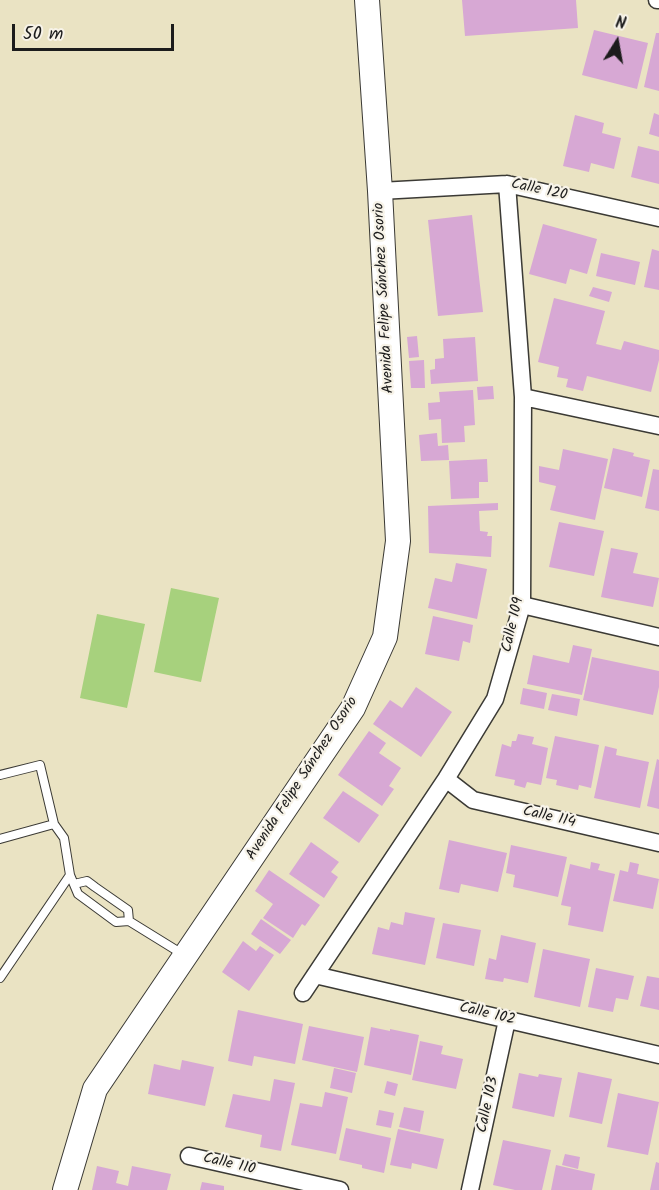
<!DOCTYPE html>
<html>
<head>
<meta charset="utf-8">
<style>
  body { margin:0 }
  #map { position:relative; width:659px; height:1190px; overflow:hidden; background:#eae3c3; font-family:Kalam,sans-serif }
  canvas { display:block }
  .north { position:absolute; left:587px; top:12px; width:60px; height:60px; -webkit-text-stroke:4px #f7f3e8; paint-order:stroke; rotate:11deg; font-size:16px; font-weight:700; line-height:24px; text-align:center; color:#1c1c1c }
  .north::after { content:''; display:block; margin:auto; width:21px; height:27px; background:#1c1c1c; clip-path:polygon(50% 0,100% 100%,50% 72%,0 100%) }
  .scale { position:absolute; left:12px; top:24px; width:162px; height:27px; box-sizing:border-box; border:3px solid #1c1c1c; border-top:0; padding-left:8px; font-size:18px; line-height:21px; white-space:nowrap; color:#1c1c1c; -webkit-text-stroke:4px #f7f3e8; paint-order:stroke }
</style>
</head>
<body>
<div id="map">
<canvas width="659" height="1190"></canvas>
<div class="north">N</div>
<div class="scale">50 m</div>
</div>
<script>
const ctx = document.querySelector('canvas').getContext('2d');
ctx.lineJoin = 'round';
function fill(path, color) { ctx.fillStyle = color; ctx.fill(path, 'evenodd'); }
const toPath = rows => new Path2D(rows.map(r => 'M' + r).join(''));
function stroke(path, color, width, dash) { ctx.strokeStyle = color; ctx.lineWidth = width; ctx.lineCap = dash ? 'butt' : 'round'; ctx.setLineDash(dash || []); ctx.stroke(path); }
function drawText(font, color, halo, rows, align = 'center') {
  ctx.font = font + ' Kalam,sans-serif'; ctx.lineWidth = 4.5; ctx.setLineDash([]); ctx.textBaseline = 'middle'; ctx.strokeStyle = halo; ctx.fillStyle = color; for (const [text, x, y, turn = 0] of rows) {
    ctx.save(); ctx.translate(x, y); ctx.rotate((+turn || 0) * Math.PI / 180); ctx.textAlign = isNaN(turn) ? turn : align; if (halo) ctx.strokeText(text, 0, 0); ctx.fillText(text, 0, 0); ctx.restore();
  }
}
const green = toPath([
  [171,588,219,598,201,682,154,672],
  [97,614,145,624,127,708,80,698]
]);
const building = toPath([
  [462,0,576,0,578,28,465,36],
  [594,30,648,43,637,89,582,75],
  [656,33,659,33,659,91,644,87],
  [654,113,659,115,659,137,649,134],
  [575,115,604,123,602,133,621,138,614,169,591,163,589,172,563,166],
  [638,146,659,151,659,184,631,177],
  [472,215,483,312,438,316,428,220],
  [543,224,597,239,587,274,570,269,566,284,529,274],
  [652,249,659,251,659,290,644,287],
  [601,253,640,262,635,285,596,276],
  [593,287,612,292,609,302,589,296],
  [554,298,605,311,596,344,621,350,624,341,659,350,659,360,651,392,587,376,583,391,566,387,568,379,557,377,559,367,538,362],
  [417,336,419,357,409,358,407,337],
  [475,337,478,381,431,384,430,370,435,369,435,359,444,358,443,339],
  [424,360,425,388,411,388,409,361],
  [493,386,494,399,478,400,477,387],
  [473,390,475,425,464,426,465,442,442,443,441,419,429,420,428,403,440,402,439,392],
  [437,433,438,446,448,445,449,460,421,461,419,435],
  [613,448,634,453,633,456,650,460,642,497,604,488],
  [563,449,608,459,595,520,550,510,556,486,539,482,539,466,559,470],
  [487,459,488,482,479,482,479,498,451,499,449,461],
  [653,469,659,470,659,511,645,508],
  [498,503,498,510,479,511,480,531,488,532,487,536,492,536,491,557,429,553,428,506],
  [559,522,604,531,594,576,549,567],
  [611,548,638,553,633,573,659,578,653,607,601,597],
  [456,563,487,569,477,619,428,608,435,578,452,582],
  [433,616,473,625,470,643,463,641,459,661,425,654],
  [573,645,592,649,582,695,527,684,533,655,569,663],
  [592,657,659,671,659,687,653,715,583,700],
  [416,687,452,712,421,757,373,724,390,700,402,708],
  [523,688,547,693,544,709,520,704],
  [552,694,580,699,577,716,548,710],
  [369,731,386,743,379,753,401,768,389,786,394,789,382,806,338,775],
  [518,734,534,737,532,744,548,748,541,785,527,782,525,788,514,785,515,780,495,776,502,744,511,747,512,741,516,741],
  [555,736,599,745,591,788,579,785,578,790,556,785,557,780,546,778],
  [605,746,617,749,616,755,649,762,640,808,594,798],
  [657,759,659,760,659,809,647,806],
  [343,791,379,815,359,843,323,818],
  [449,840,507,853,498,892,461,884,459,893,439,889],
  [311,842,339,862,331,872,338,877,324,898,289,874],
  [511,845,567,857,558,897,513,887,515,875,506,873],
  [591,862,600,864,598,870,615,874,603,932,568,925,571,907,561,905,570,864,590,869],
  [630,862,639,864,637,874,659,879,653,909,613,901,620,870,628,872],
  [269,870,320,905,305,926,302,924,293,938,263,918,273,904,255,891],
  [405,912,435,918,425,965,372,954,378,927,389,930,391,922,403,925],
  [261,919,291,940,280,954,251,934],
  [443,923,481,930,474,966,436,958],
  [501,935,536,943,528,983,504,978,503,982,485,979,489,958,496,960],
  [243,941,256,951,260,946,274,955,249,991,222,972],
  [543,949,590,959,580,1007,534,997],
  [596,968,634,976,628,1000,616,998,613,1012,588,1007],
  [647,976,659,978,659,1010,640,1006],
  [238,1010,303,1024,295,1064,254,1056,252,1066,228,1061],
  [309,1026,364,1037,357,1072,302,1060],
  [371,1027,390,1031,390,1029,419,1035,411,1075,364,1065],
  [420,1041,443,1046,441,1054,463,1059,456,1089,412,1080],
  [182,1060,214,1067,205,1106,148,1094,154,1064,180,1070],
  [334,1068,356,1073,352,1093,330,1088],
  [578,1072,612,1079,602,1124,569,1117],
  [519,1073,538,1077,539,1074,562,1078,554,1117,512,1108],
  [274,1079,295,1083,281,1151,260,1147,262,1135,225,1127,233,1094,270,1101],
  [387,1081,398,1084,395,1096,384,1093],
  [325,1092,348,1097,336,1154,291,1145,300,1103,322,1107],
  [618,1093,659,1102,648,1155,607,1147],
  [404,1107,424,1111,420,1132,399,1127],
  [379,1110,394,1113,391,1128,376,1125],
  [346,1128,391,1138,384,1173,362,1168,362,1165,339,1160],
  [398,1129,444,1139,437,1169,412,1163,411,1169,390,1165],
  [503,1140,551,1150,542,1190,515,1190,493,1185],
  [565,1154,580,1157,578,1169,562,1165],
  [656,1162,659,1163,659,1190,650,1190],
  [556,1165,595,1174,592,1190,551,1190],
  [97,1166,119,1171,116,1183,128,1186,132,1166,171,1174,167,1190,92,1190],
  [202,1182,224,1186,224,1190,200,1190]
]);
const lane = toPath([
  [0,775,40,765,54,824,64,838,70,875,78,894,116,922,129,921,184,955],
  [0,839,54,824],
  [74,884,87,881,95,887,128,910,129,921],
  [0,978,70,875]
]);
const street = toPath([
  [657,0,659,0],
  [380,191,507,184,659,218],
  [523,397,659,426],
  [522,605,659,637],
  [446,779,473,800,659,843],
  [315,975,659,1055],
  [303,993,446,779,495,699,522,605,523,397,507,184],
  [189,1156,340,1190],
  [470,1190,507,1020]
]);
const secondary = toPath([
  [65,1190,95,1089,353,708,385,637,398,541,380,191,367,0]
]);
const streetNames = [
  ["Calle 120",539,191,12],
  ["Avenida Felipe Sánchez Osorio",385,298,-93],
  ["Calle 109",514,625,-77],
  ["Avenida Felipe Sánchez Osorio",303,779,-57],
  ["Calle 114",549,818,13],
  ["Calle 102",487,1015,13],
  ["Calle 103",489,1105,-78],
  ["Calle 110",229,1165,13]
];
fill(green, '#a7d17d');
fill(building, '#d7a8d4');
stroke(lane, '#3b3a35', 10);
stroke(street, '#3b3a35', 19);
stroke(secondary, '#3b3a35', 26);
stroke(lane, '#fff', 8);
stroke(street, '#fff', 16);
stroke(secondary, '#fff', 24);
drawText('15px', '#1c1c1c', '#f7f3e8', streetNames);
</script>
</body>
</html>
